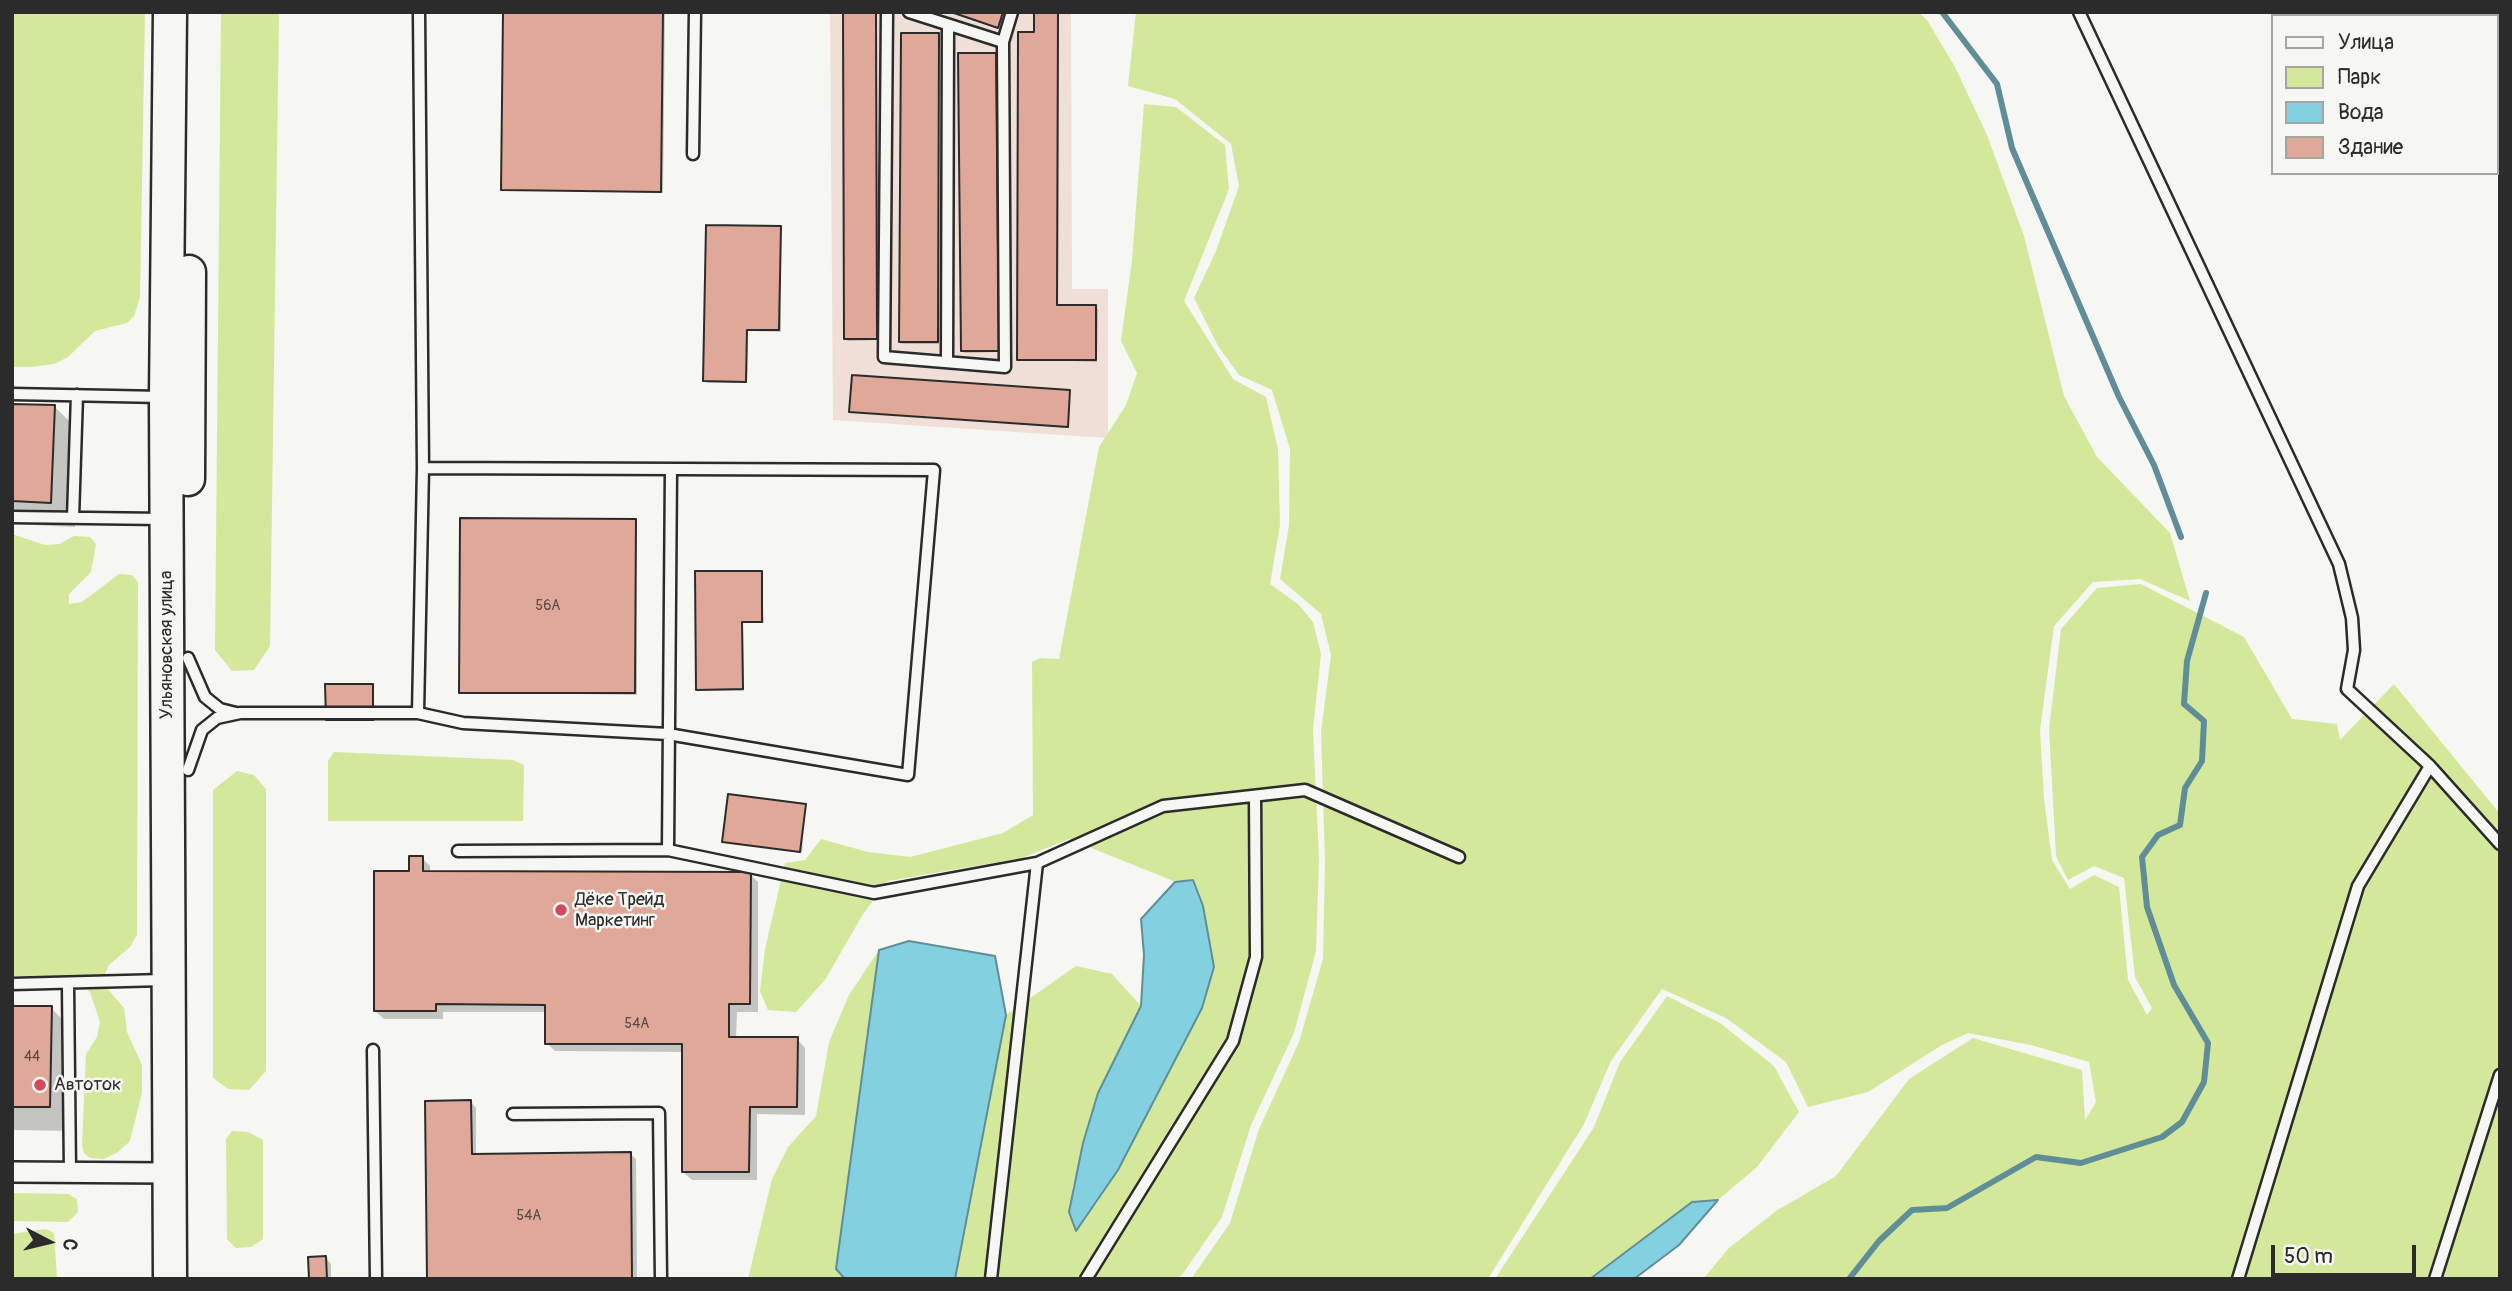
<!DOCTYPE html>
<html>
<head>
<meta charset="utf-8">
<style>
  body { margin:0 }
  #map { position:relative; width:2512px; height:1291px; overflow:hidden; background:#f6f6f2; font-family:Pangolin,sans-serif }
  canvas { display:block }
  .frame { position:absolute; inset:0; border:14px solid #2b2b2b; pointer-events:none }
  .legend { position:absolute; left:2271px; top:14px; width:228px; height:161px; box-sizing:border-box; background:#f6f6f2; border:2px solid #a5a5a2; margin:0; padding:9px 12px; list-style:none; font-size:21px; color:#2b2b2b }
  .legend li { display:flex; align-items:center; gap:14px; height:35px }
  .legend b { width:35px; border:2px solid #a5a5a2 }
  .north { position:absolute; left:14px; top:1207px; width:70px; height:70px; -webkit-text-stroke:5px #f6f6f2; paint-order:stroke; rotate:97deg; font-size:19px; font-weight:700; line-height:28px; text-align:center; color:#2b2b2b }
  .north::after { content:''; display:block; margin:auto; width:24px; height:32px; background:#2b2b2b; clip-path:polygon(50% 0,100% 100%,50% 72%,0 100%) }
  .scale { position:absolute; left:2271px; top:1245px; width:145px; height:32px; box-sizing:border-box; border:4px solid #2b2b2b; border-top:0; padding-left:9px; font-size:21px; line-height:24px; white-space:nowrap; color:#2b2b2b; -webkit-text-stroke:5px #f6f6f2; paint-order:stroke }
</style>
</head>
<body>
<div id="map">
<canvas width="2512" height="1291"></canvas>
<div class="frame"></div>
<ul class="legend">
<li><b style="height:9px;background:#f6f6f2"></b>Улица</li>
<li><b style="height:19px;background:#d4e89c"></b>Парк</li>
<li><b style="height:19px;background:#83d0e1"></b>Вода</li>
<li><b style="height:19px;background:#e0a898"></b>Здание</li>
</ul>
<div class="north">С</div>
<div class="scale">50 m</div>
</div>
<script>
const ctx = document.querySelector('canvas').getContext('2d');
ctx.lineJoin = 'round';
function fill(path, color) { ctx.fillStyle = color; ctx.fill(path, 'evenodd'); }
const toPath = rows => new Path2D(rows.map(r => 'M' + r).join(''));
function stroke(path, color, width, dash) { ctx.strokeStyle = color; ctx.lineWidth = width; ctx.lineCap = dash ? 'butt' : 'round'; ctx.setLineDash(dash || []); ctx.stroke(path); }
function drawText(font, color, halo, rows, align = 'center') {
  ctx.font = font + ' Pangolin,sans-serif'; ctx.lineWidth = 5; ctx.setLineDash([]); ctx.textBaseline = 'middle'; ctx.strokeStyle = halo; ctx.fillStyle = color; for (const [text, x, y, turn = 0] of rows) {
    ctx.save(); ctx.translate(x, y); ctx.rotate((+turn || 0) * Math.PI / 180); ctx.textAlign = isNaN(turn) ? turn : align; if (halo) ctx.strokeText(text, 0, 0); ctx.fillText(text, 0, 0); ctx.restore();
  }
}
const built = toPath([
  [830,12,1071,12,1072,289,1108,289,1108,438,833,420]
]);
const green = toPath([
  [12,12,145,12,140,297,134,316,127,323,95,331,68,357,54,364,31,367,12,367],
  [221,12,279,12,270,646,254,670,232,671,215,650],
  [1136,12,1918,12,1927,20,1955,67,1987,135,2024,236,2064,396,2097,457,2170,533,2190,601,2140,579,2093,582,2054,626,2040,730,2044,799,2052,860,2070,889,2094,875,2119,887,2128,980,2147,1015,2152,1008,2135,977,2124,878,2094,866,2068,880,2056,856,2049,729,2061,629,2097,588,2141,584,2244,637,2292,719,2337,724,2340,740,2394,684,2500,814,2500,1279,1703,1279,1729,1248,1776,1211,1836,1176,1909,1079,1973,1038,2082,1070,2085,1120,2096,1102,2089,1062,2031,1045,1968,1033,1942,1045,1868,1092,1808,1107,1786,1062,1726,1018,1662,989,1611,1061,1584,1124,1488,1279,1191,1279,1230,1223,1259,1129,1299,1042,1323,959,1325,862,1321,732,1331,655,1321,614,1280,579,1289,525,1290,449,1272,390,1239,375,1218,346,1194,298,1216,251,1239,186,1231,144,1175,99,1128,86],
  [1144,104,1176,107,1225,145,1229,189,1184,301,1233,379,1266,397,1278,449,1280,525,1270,584,1298,604,1313,622,1321,654,1313,730,1319,859,1316,951,1294,1033,1251,1125,1222,1217,1182,1275,1175,1279,955,1279,1006,1015,1076,966,1112,974,1141,1006,1098,1093,1072,1189,1096,1205,1153,1103,1214,967,1193,880,1176,882,1069,839,1022,858,888,881,863,914,825,980,796,1012,768,1010,760,991,765,949,785,863,805,860,821,839,868,852,910,857,1003,833,1033,815,1032,662,1040,658,1059,659,1099,447,1126,405,1137,373,1121,341,1132,260],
  [12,534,45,545,59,544,74,536,90,537,96,544,91,572,69,594,69,604,82,602,119,574,132,575,138,582,137,935,130,947,109,965,104,976,107,988,124,1008,127,1032,142,1065,142,1093,130,1141,118,1152,104,1159,90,1158,84,1153,82,1145,86,1054,97,1037,100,1022,90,992,73,977,12,976],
  [334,752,513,760,524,765,523,821,328,821,328,761],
  [237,771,254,775,266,789,266,1071,249,1090,228,1089,213,1078,213,790],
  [879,950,836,1268,845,1279,748,1279,772,1179,788,1147,816,1116,829,1042,849,995],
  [1667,996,1720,1023,1774,1066,1799,1112,1757,1167,1718,1200,1692,1202,1590,1279,1495,1279,1594,1127,1620,1062],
  [232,1131,248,1132,263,1140,263,1239,251,1247,236,1248,227,1239,226,1139],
  [12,1193,68,1194,77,1199,78,1212,68,1222,12,1221],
  [46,1229,54,1233,57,1279,12,1279,12,1234]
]);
const water = toPath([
  [1193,880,1203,906,1214,967,1202,1008,1118,1170,1076,1231,1069,1212,1083,1143,1098,1093,1141,1006,1144,955,1141,919,1175,882,1193,880],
  [909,941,995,956,1006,1015,955,1279,845,1279,836,1269,879,950,909,941],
  [1718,1200,1679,1245,1634,1279,1590,1279,1692,1202,1718,1200]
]);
const shadow = toPath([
  [505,12,665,12,663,193,503,189],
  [950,12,1006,12,1000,29],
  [1036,12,1059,12,1058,307,1098,309,1097,362,1018,359],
  [875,13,878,340,848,341,845,338],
  [939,35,939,344,902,344,900,341],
  [995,55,1000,352,965,353,963,351],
  [780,227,781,332,748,331,747,383,707,383,705,380],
  [1069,392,1069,428,851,412],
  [12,405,55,407,79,431,75,527,12,524],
  [636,521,637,695,461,692],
  [761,573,764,623,743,623,744,691,700,691,698,689],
  [373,686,375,721,327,719],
  [805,805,802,853,724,841],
  [422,858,430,866,430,873,750,874,758,882,758,1012,737,1012,736,1039,797,1039,805,1048,805,1115,757,1114,757,1180,692,1180,683,1172,684,1052,555,1051,547,1043,547,1012,443,1012,443,1019,384,1019,375,1011,411,873],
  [12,1008,51,1008,75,1032,74,1131,12,1130],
  [471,1102,476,1108,476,1155,630,1154,636,1159,637,1279,429,1279],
  [326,1258,331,1264,331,1279,310,1279]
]);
const stream = toPath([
  [1942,12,1997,84,2012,148,2119,397,2154,465,2181,537],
  [1849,1279,1879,1241,1912,1210,1947,1208,2036,1157,2081,1163,2162,1137,2182,1122,2204,1082,2208,1043,2174,985,2147,907,2142,857,2158,835,2180,825,2185,788,2202,761,2204,721,2184,704,2187,661,2206,593]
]);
const building = toPath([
  [503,12,663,12,661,192,501,190,503,12],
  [843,12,876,12,877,339,844,339,843,12],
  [951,12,1003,12,998,28,951,12],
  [1034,12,1058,12,1057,305,1096,305,1096,360,1017,360,1018,32,1034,32,1034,12],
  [901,33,939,33,938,342,899,342,901,33],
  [958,53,996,53,999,351,961,351,958,53],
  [706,225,781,226,779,330,747,330,746,382,703,381,706,225],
  [852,375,1070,390,1068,427,849,412,852,375],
  [12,404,55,405,51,503,12,501,12,404],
  [460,518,636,519,635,693,459,693,460,518],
  [695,571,762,571,762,622,742,622,743,689,696,690,695,571],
  [325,684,373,684,373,720,326,720,325,684],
  [728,794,806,804,800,852,722,842,728,794],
  [409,856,423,856,423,871,751,872,750,1004,729,1004,729,1037,798,1037,797,1107,750,1107,749,1172,682,1172,682,1044,545,1044,545,1005,436,1004,436,1011,374,1011,374,871,409,871,409,856],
  [12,1006,52,1006,50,1107,12,1107,12,1006],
  [471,1100,472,1154,631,1152,632,1279,427,1279,425,1101,471,1100],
  [326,1256,327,1279,309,1279,308,1257,326,1256]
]);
const service = toPath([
  [419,12,423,468],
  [887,12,884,357,1005,367,1003,42,1012,12],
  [909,12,1003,42],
  [2079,12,2339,564,2352,618,2354,650,2347,689,2430,766,2500,844],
  [693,154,695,12],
  [947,361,948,25],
  [12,394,162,397],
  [12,517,162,519],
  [73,518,77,395],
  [188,658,205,697,220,709,236,713],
  [188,770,202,730,217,718,240,713,418,713,463,723,668,734,908,775,934,470,423,468,418,713],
  [668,850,671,469],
  [458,851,668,850,874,893,1037,863,1163,806,1305,790,1459,857],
  [12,984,163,980],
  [68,985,70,1172],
  [373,1050,376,1279],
  [513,1114,659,1113,661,1279],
  [991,1279,1037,863],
  [1086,1279,1233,1041,1256,957,1255,796],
  [2238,1279,2358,886,2430,766],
  [2435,1279,2500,1075]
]);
const minor = toPath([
  [12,1172,168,1173]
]);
const trunk = toPath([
  [188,479,189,272],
  [170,1279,166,397,170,12]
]);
const markers = [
  [561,910,7,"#d1495b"],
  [40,1085,7,"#d1495b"]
];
const numberNames = [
  ["56А",548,606],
  ["54А",637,1024],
  ["44",32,1057],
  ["54А",529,1216]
];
const streetNames = [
  ["Ульяновская улица",167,645,-90]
];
const poiNames = [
  ["Дёке Трейд",575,900],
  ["Маркетинг",575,921],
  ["Автоток",54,1085]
];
fill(built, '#efdfd7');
fill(green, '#d4e89c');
fill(water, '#83d0e1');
stroke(water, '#608e98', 2);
fill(shadow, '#0003');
stroke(stream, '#608e98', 6);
fill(building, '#e0a898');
stroke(building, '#2b2b2b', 2);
stroke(service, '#2b2b2b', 15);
stroke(minor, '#2b2b2b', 24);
stroke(trunk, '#2b2b2b', 37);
stroke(service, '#f6f6f2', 10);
stroke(minor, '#f6f6f2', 19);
stroke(trunk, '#f6f6f2', 32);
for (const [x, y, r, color] of markers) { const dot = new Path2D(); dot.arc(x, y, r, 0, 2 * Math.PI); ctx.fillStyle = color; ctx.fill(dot); stroke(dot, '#f6f6f2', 2.5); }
drawText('14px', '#584a46', null, numberNames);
drawText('18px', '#2b2b2b', '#f6f6f2', streetNames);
drawText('18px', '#2b2b2b', '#f6f6f2', poiNames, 'left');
</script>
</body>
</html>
